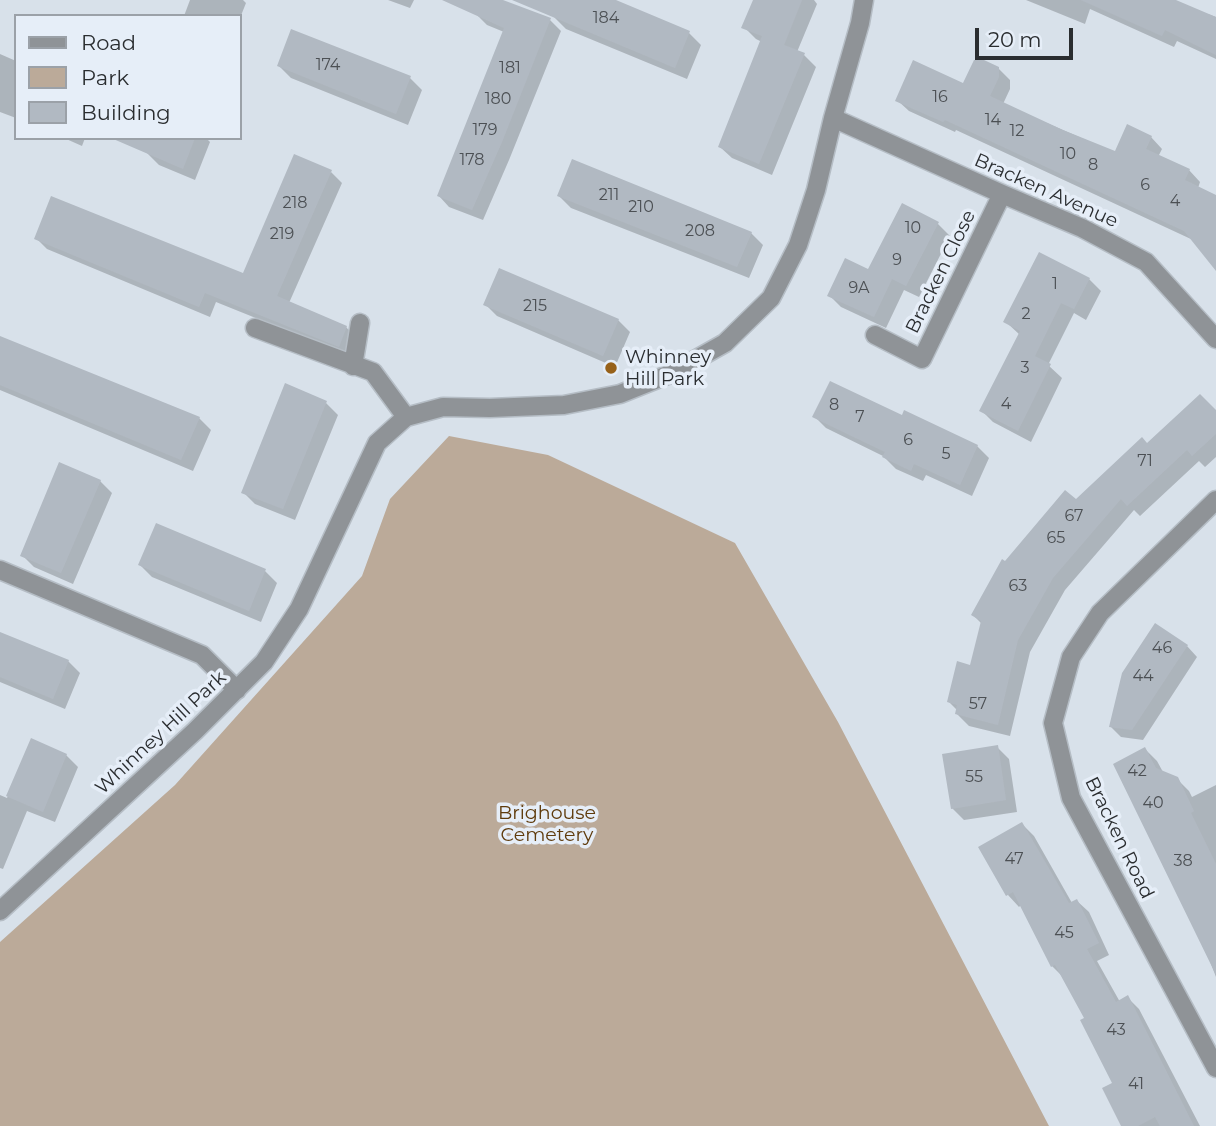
<!DOCTYPE html>
<html>
<head>
<meta charset="utf-8">
<style>
  body { margin:0 }
  #map { position:relative; width:1216px; height:1126px; overflow:hidden; background:#d8e1ea; font-family:Montserrat,sans-serif }
  canvas { display:block }
  .legend { position:absolute; left:14px; top:14px; width:228px; height:126px; box-sizing:border-box; background:#e6eef8; border:2px solid #9ba1a8; margin:0; padding:9px 12px; list-style:none; font-size:21px; color:#2a2d30 }
  .legend li { display:flex; align-items:center; gap:14px; height:35px }
  .legend b { width:35px; border:2px solid #9ba1a8 }
  .scale { position:absolute; left:975px; top:28px; width:98px; height:32px; box-sizing:border-box; border:4px solid #2a2d30; border-top:0; padding-left:9px; font-size:21px; line-height:24px; white-space:nowrap; color:#2a2d30; -webkit-text-stroke:5px #e6eef8; paint-order:stroke }
</style>
</head>
<body>
<div id="map">
<canvas width="1216" height="1126"></canvas>
<ul class="legend">
<li><b style="height:9px;background:#8f9397"></b>Road</li>
<li><b style="height:19px;background:#ba9"></b>Park</li>
<li><b style="height:19px;background:#b1b9c2"></b>Building</li>
</ul>
<div class="scale">20 m</div>
</div>
<script>
const ctx = document.querySelector('canvas').getContext('2d');
ctx.lineJoin = 'round';
function fill(path, color) { ctx.fillStyle = color; ctx.fill(path, 'evenodd'); }
const toPath = rows => new Path2D(rows.map(r => 'M' + r).join(''));
function stroke(path, color, width, dash) { ctx.strokeStyle = color; ctx.lineWidth = width; ctx.lineCap = dash ? 'butt' : 'round'; ctx.setLineDash(dash || []); ctx.stroke(path); }
function drawText(font, color, halo, rows, align = 'center') {
  ctx.font = font + ' Montserrat,sans-serif'; ctx.lineWidth = 7; ctx.setLineDash([]); ctx.textBaseline = 'middle'; ctx.strokeStyle = halo; ctx.fillStyle = color; for (const [text, x, y, turn = 0] of rows) {
    ctx.save(); ctx.translate(x, y); ctx.rotate((+turn || 0) * Math.PI / 180); ctx.textAlign = isNaN(turn) ? turn : align; if (halo) ctx.strokeText(text, 0, 0); ctx.fillText(text, 0, 0); ctx.restore();
  }
}
const green = toPath([
  [449,436,548,455,735,543,838,722,1049,1126,0,1126,0,942,175,785,362,576,390,499]
]);
const shadow = toPath([
  [190,0,243,0,246,3,240,18,240,16,184,16],
  [388,0,414,0,410,8],
  [482,0,498,0,550,20,561,31,509,160,483,220,449,207,439,196,504,32,487,25,476,14],
  [561,0,611,0,689,33,701,45,687,79,566,29,554,17],
  [755,0,814,0,817,4,797,52,804,55,816,67,772,175,732,158,720,147,762,42,756,39,744,27],
  [1026,0,1173,0,1207,15,1208,14,1216,17,1216,59,1177,41,1174,47,1090,9,1085,24],
  [0,54,16,61,16,118,0,112],
  [279,66,410,78,422,90,408,125,291,78],
  [998,68,1010,80,1010,89,1003,104,1116,153,1151,137,1162,149,1158,157,1189,170,1200,182,1198,188,1216,200,1216,268,1193,240,956,130,955,132,909,111,897,100,964,85],
  [64,138,85,138,82,146],
  [153,138,206,138,210,142,195,180,159,165,147,153],
  [331,172,342,183,289,303,346,327,357,339,350,356,216,302,210,317,47,249,36,238,244,275],
  [559,196,751,233,763,245,749,278,571,208],
  [903,206,938,224,950,236,919,297,904,290,886,328,841,307,829,295,869,272],
  [1089,279,1101,291,1086,320,1074,313,1048,365,1062,378,1031,442,993,422,981,410,1020,335,1006,322],
  [485,304,618,320,630,332,615,367,497,316],
  [0,338,199,418,211,430,193,471,0,390],
  [326,403,338,415,295,520,255,504,243,492],
  [1216,412,1216,457,1205,467,1199,461,1140,516,1134,510,1065,590,1030,652,1010,736,969,726,957,714,958,711,949,702,971,667,982,624,973,615,1005,563,1076,501,1147,445],
  [814,416,903,418,977,446,989,458,972,496,926,475,923,481,896,469,883,456,826,428],
  [100,481,112,493,73,584,34,567,22,555],
  [140,565,265,571,277,583,261,622,152,577],
  [0,633,68,661,80,673,65,709,0,682],
  [1187,646,1197,657,1143,740,1121,737,1111,727],
  [32,740,66,755,78,767,55,822,27,811,3,869,0,868,0,795,7,798],
  [997,747,1009,759,1017,812,964,820,952,808],
  [1145,749,1157,761,1163,772,1177,779,1189,791,1192,797,1216,785,1216,977,1206,951],
  [1022,824,1034,836,1072,903,1077,901,1089,912,1109,955,1097,961,1120,1002,1128,998,1139,1009,1200,1126,1123,1126,1114,1083,1087,1018,1064,978,1052,966,1021,905,1019,907,1008,895]
]);
const building = toPath([
  [442,0,503,0,551,18,502,142,472,210,437,196,504,28],
  [512,0,616,0,690,31,675,68],
  [753,0,802,0,784,45,805,53,759,164,718,147,762,36,741,28],
  [1081,0,1176,0,1216,17,1216,55,1165,30,1162,36],
  [291,29,411,76,396,114,277,66],
  [913,60,963,83,974,60,984,60,999,67,999,77,990,96,1063,130,1115,151,1127,124,1152,136,1146,149,1190,169,1185,180,1216,195,1216,271,1184,231,945,120,943,122,895,101],
  [111,138,195,138,183,169],
  [294,154,332,170,277,296,347,326,339,347,205,293,199,307,34,239,51,196,243,273],
  [572,159,752,232,737,267,557,196],
  [902,203,939,222,906,286,892,279,874,317,827,296,845,258,868,269],
  [1039,252,1090,278,1074,309,1061,303,1035,356,1051,364,1018,431,979,411,1020,331,1003,322],
  [499,268,619,319,603,356,483,305],
  [0,336,200,417,181,460,0,385],
  [830,381,902,415,904,410,978,445,960,485,914,464,911,471,882,457,885,452,812,417],
  [285,383,327,401,283,509,241,493],
  [1200,394,1216,410,1216,434,1192,456,1187,450,1127,506,1121,499,1053,578,1018,640,998,725,955,714,957,705,947,702,957,661,970,665,981,621,971,615,1002,559,1005,561,1065,490,1076,499,1142,437,1147,443],
  [59,462,101,480,61,573,20,556],
  [156,523,266,569,249,611,138,565],
  [1155,623,1188,645,1132,730,1109,727,1122,673],
  [0,632,69,660,53,699,0,677],
  [31,738,67,754,43,812,6,796],
  [998,745,1006,800,951,809,942,754],
  [1145,747,1156,768,1178,777,1194,811,1191,813,1216,864,1216,975,1113,764],
  [1022,822,1069,903,1077,899,1099,943,1087,949,1116,1002,1128,995,1194,1126,1160,1126,1155,1117,1138,1126,1121,1126,1102,1088,1112,1083,1080,1020,1084,1018,1055,965,1051,967,1013,892,1006,896,978,847]
]);
const street = toPath([
  [833,118,1002,194,1082,228,1146,262,1216,339],
  [255,328,373,372,406,417],
  [875,335,922,359,1002,194],
  [353,366,360,323],
  [1216,500,1100,613,1071,657,1053,723,1071,798,1216,1068],
  [0,570,202,655,237,690],
  [0,911,195,731,264,662,299,609,377,443,406,417,443,407,490,408,564,405,620,394,670,374,725,343,771,298,798,245,816,190,833,118,860,23,864,0]
]);
const markers = [
  [611,368,7,"#976119"]
];
const numberNames = [
  ["184",606,18],
  ["174",328,65],
  ["181",510,68],
  ["16",940,97],
  ["180",498,99],
  ["14",993,120],
  ["179",485,130],
  ["12",1017,131],
  ["10",1068,154],
  ["178",472,160],
  ["8",1093,165],
  ["6",1145,185],
  ["211",609,195],
  ["4",1175,201],
  ["218",295,203],
  ["210",641,207],
  ["10",913,228],
  ["208",700,231],
  ["219",282,234],
  ["9",897,260],
  ["1",1055,284],
  ["9A",859,288],
  ["215",535,306],
  ["2",1026,314],
  ["3",1025,368],
  ["4",1006,404],
  ["8",834,405],
  ["7",860,417],
  ["6",908,440],
  ["5",946,454],
  ["71",1145,461],
  ["67",1074,516],
  ["65",1056,538],
  ["63",1018,586],
  ["46",1162,648],
  ["44",1143,676],
  ["57",978,704],
  ["42",1137,771],
  ["55",974,777],
  ["40",1153,803],
  ["47",1014,859],
  ["38",1183,861],
  ["45",1064,933],
  ["43",1116,1030],
  ["41",1136,1084]
];
const streetNames = [
  ["Bracken Avenue",1046,191,24],
  ["Bracken Close",941,272,-64],
  ["Whinney Hill Park",161,733,-43],
  ["Bracken Road",1119,838,64]
];
const poiNames = [
  ["Whinney",625,357],
  ["Hill Park",625,379]
];
const parkNames = [
  ["Brighouse",547,813],
  ["Cemetery",547,835]
];
fill(green, '#ba9');
fill(shadow, '#0003');
fill(building, '#b1b9c2');
stroke(street, '#b5bdc5', 21);
stroke(street, '#8f9397', 18);
for (const [x, y, r, color] of markers) { const dot = new Path2D(); dot.arc(x, y, r, 0, 2 * Math.PI); ctx.fillStyle = color; ctx.fill(dot); stroke(dot, '#e6eef8', 2.5); }
drawText('16px', '#4c5054', null, numberNames);
drawText('19px', '#2a2d30', '#e6eef8', streetNames);
drawText('19px', '#2a2d30', '#e6eef8', poiNames, 'left');
drawText('19px', '#5f3b0c', '#e6eef8', parkNames);
</script>
</body>
</html>
